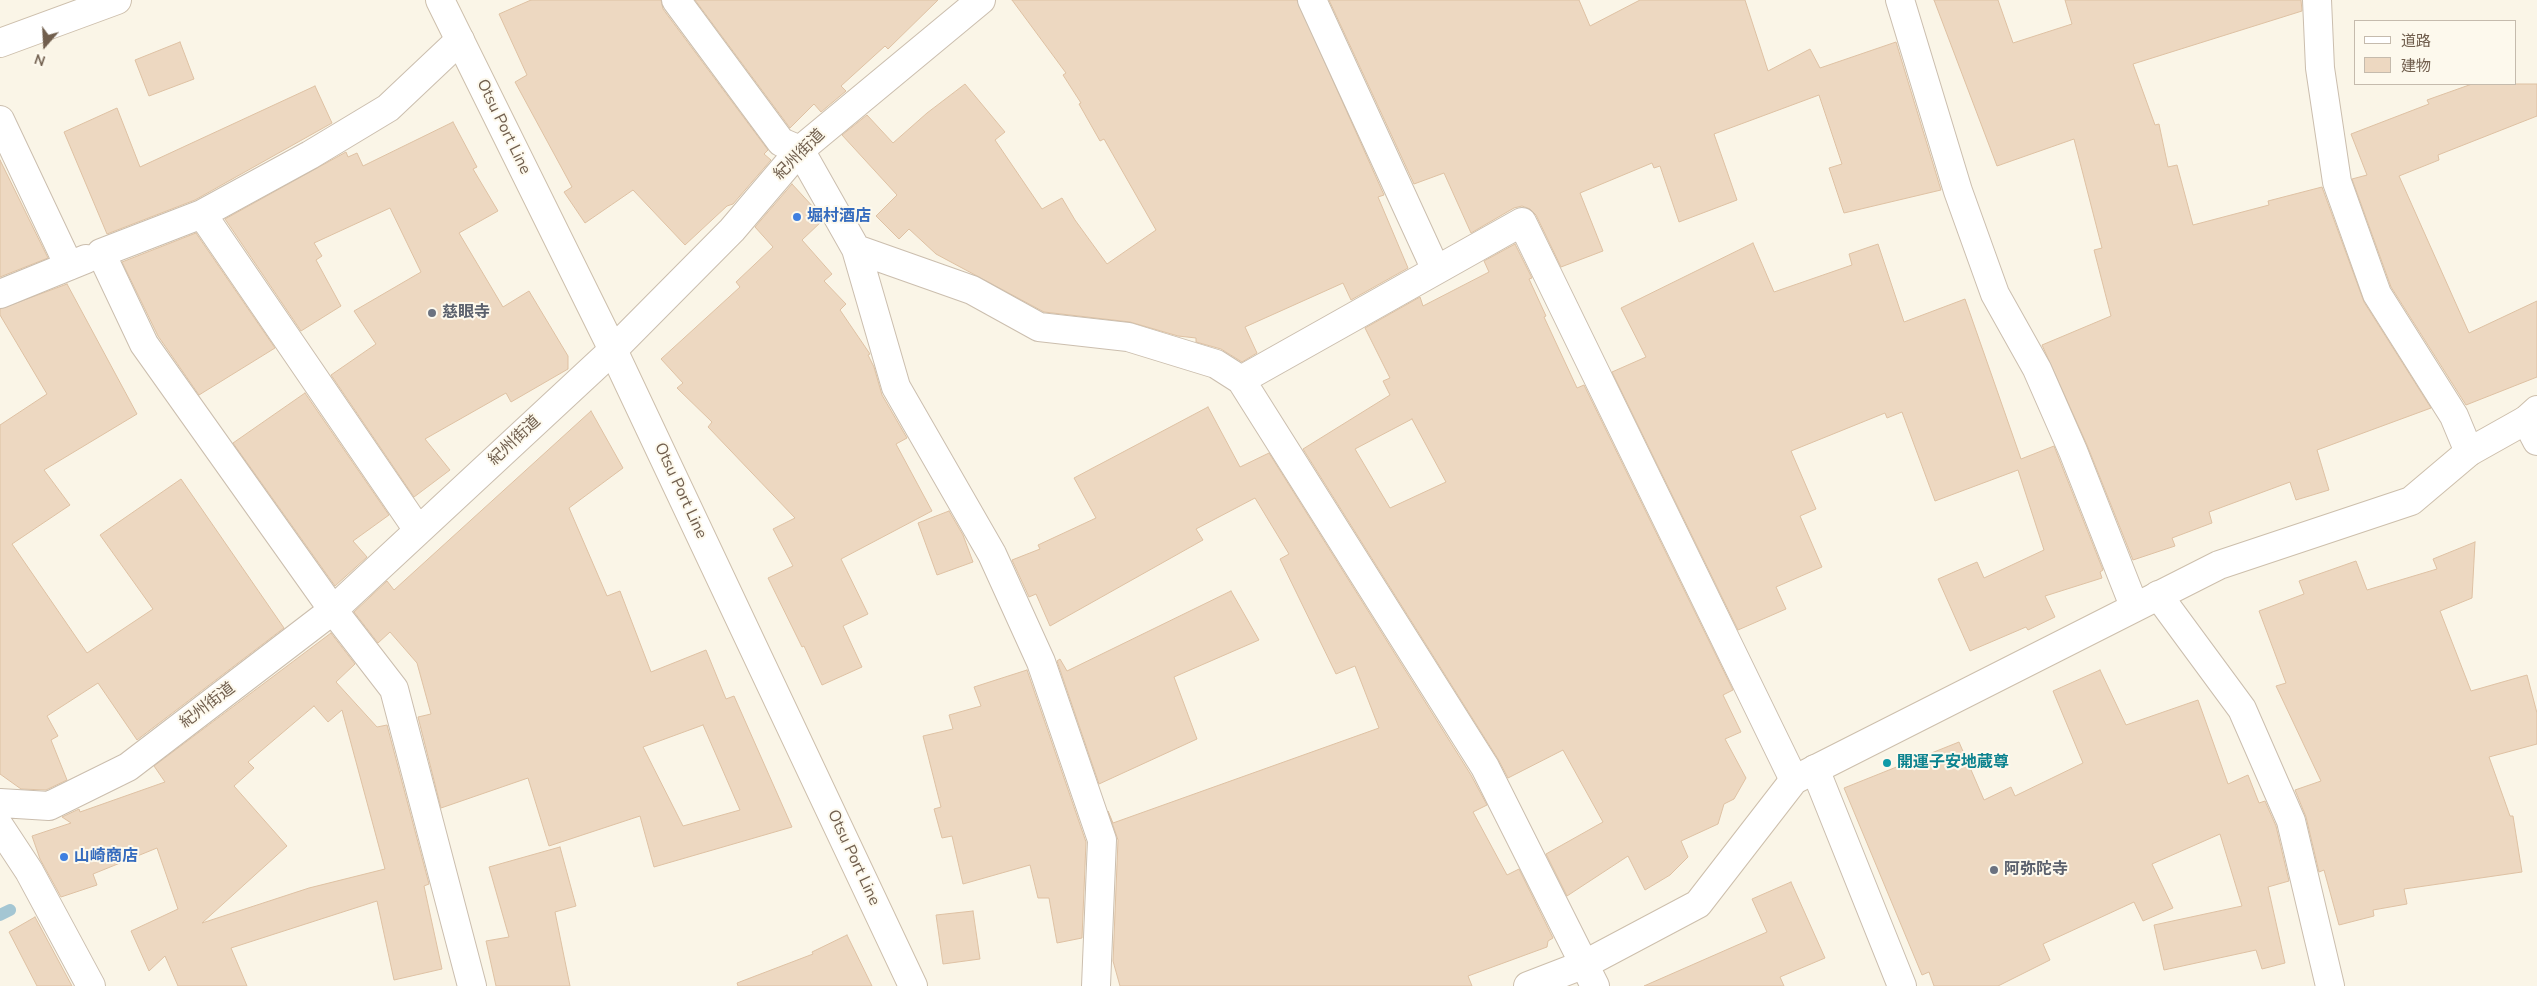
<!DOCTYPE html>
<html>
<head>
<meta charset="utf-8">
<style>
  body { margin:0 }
  #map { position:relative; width:2537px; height:986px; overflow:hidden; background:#faf5e7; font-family:"Nunito Sans","Noto Sans JP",sans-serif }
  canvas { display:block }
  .legend { position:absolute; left:2354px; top:20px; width:162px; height:65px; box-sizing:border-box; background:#fdf9ed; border:1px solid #c5bbad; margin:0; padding:6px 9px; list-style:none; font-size:15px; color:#715f4e }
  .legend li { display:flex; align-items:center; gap:10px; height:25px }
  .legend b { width:25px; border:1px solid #c5bbad }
  .north { position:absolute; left:20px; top:20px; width:50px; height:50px; -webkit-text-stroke:4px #fdf9ed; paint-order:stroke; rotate:199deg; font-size:14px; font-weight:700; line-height:20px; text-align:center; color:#715f4e }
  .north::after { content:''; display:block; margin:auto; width:18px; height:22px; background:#715f4e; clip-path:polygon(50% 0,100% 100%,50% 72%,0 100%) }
</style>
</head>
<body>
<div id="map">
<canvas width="2537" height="986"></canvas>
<ul class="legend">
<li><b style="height:6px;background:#fff"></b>道路</li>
<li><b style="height:14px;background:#edd8c1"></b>建物</li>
</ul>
<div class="north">N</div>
</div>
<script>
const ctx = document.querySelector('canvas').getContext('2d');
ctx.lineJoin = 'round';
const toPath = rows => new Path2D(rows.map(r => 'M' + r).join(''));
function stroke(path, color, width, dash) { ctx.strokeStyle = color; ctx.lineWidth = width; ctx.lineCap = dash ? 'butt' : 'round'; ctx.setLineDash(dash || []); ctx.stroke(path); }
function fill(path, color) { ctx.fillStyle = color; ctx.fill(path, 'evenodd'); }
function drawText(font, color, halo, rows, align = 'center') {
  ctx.font = font + ' "Nunito Sans","Noto Sans JP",sans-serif'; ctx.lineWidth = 4; ctx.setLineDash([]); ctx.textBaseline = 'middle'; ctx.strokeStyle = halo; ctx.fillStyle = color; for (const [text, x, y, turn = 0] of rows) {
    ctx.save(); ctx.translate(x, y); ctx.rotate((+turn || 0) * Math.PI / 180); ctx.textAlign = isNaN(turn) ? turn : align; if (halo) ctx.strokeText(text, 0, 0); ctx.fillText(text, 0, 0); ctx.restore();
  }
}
const stream = toPath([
  [0,915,10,910]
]);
const building = toPath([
  [531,0,661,0,663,9,768,150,764,154,771,160,733,204,727,206,685,245,633,190,585,223,564,192,572,187,515,82,527,75,499,14,531,0],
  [695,0,938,0,888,49,885,46,841,86,846,91,821,112,814,104,790,128,695,0],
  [1012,0,1297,0,1384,195,1378,197,1408,268,1351,300,1343,283,1245,327,1257,353,1242,362,1221,349,1196,342,1196,338,1178,336,1130,322,1044,312,936,254,909,229,899,239,876,216,897,195,842,135,867,115,893,143,927,113,965,84,1005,132,995,140,1042,209,1062,198,1075,220,1107,264,1156,230,1104,139,1100,141,1079,104,1081,103,1063,75,1066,73,1012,0],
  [1329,0,1579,0,1590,26,1640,0,1745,0,1768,71,1810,49,1820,68,1896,42,1941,190,1844,213,1829,168,1842,164,1819,95,1714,134,1737,200,1679,222,1660,166,1654,168,1652,163,1580,193,1603,251,1561,267,1536,215,1530,209,1522,206,1514,208,1471,233,1444,173,1414,184,1329,0],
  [1934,0,1998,0,2013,43,2072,24,2065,0,2301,0,2302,11,2133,64,2155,125,2159,124,2168,167,2177,165,2193,225,2269,205,2268,201,2322,187,2364,302,2431,408,2317,450,2329,490,2296,500,2290,482,2209,512,2212,523,2172,538,2175,546,2133,560,2087,445,2042,345,2111,316,2094,250,2102,248,2074,139,1997,166,1934,0],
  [180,42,194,79,149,96,135,60,180,42],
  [2472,84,2537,84,2537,116,2438,155,2439,160,2399,176,2469,333,2537,301,2537,377,2466,405,2391,287,2352,179,2367,175,2351,134,2429,104,2427,100,2472,84],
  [315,86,332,123,195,200,107,234,64,132,117,108,140,167,315,86],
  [453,122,477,167,473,169,498,211,459,233,503,307,529,291,568,356,568,369,511,402,506,393,425,439,450,470,414,497,331,375,376,344,354,311,421,272,390,208,314,243,322,256,316,260,341,306,301,331,225,219,346,152,348,157,357,153,363,166,453,122],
  [0,160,48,258,0,277,0,160],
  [792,184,815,209,822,221,802,240,832,274,824,281,846,304,840,310,870,354,868,355,874,367,882,395,907,438,896,444,932,511,841,559,868,614,843,626,862,667,822,685,804,646,802,647,768,578,793,566,773,529,795,518,708,427,712,422,677,388,683,383,661,359,740,287,736,282,773,247,755,227,792,184],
  [196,233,275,348,199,395,158,336,122,262,196,233],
  [1753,243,1774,292,1852,265,1849,254,1878,244,1904,322,1965,299,2021,459,2054,446,2103,570,2100,572,2102,578,2045,596,2055,617,2028,630,2026,627,1970,651,1938,579,1977,562,1984,578,2044,550,2018,470,1935,501,1902,412,1887,418,1885,413,1791,451,1816,509,1800,516,1822,567,1776,587,1786,609,1738,630,1612,372,1646,357,1621,308,1753,243],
  [1515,244,1532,278,1529,279,1546,316,1544,317,1577,388,1584,385,1733,690,1723,695,1741,732,1725,739,1746,778,1734,799,1724,804,1718,824,1681,841,1688,857,1670,875,1645,890,1628,856,1567,896,1546,854,1603,822,1563,750,1508,778,1498,759,1303,449,1390,395,1383,381,1390,378,1365,328,1420,297,1423,306,1489,272,1484,261,1515,244],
  [1412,419,1446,482,1390,508,1355,449,1412,419],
  [67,284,137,414,44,470,70,505,12,544,87,653,153,609,100,535,181,479,284,628,137,740,98,683,47,716,58,736,51,740,67,780,46,790,21,789,0,774,0,425,47,394,0,315,0,309,67,284],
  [305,393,389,515,353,541,367,557,335,586,233,443,305,393],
  [1208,407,1240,467,1269,453,1471,775,1487,805,1473,812,1507,875,1519,869,1553,938,1548,941,1547,947,1468,976,1472,986,1120,986,1113,961,1118,840,1108,811,1113,823,1379,728,1355,666,1336,674,1280,559,1289,554,1255,498,1196,529,1203,540,1050,626,1036,594,1029,597,1012,560,1040,549,1038,545,1096,518,1074,478,1208,407],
  [591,411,623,468,569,508,607,596,620,591,651,672,706,650,726,699,734,696,792,827,654,867,640,816,549,846,528,778,441,808,418,717,431,714,417,663,390,632,378,643,354,612,387,581,394,590,591,411],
  [703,725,740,810,683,826,643,747,703,725],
  [949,511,963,535,973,562,937,575,918,523,949,511],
  [2475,542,2472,598,2440,611,2471,691,2527,675,2537,713,2537,744,2489,757,2510,816,2513,816,2522,872,2404,889,2407,904,2373,910,2374,916,2339,925,2324,870,2319,872,2306,817,2295,790,2321,781,2276,686,2286,683,2259,611,2304,594,2299,581,2356,561,2367,590,2437,569,2433,559,2475,542],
  [1231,591,1259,640,1174,677,1197,739,1099,784,1057,661,1060,659,1067,671,1231,591],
  [331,633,355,664,336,682,377,727,387,725,429,884,424,886,442,969,394,980,377,901,231,948,247,986,178,986,165,956,149,971,131,931,178,909,157,848,93,874,97,885,61,897,40,859,32,836,71,823,62,817,79,809,80,812,165,782,154,766,331,633],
  [314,706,328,722,342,710,385,869,309,888,202,923,287,846,234,786,254,768,248,762,314,706],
  [1027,670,1086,842,1082,938,1057,943,1049,898,1038,898,1030,865,963,884,952,836,942,838,934,809,941,807,923,736,953,729,949,715,981,706,974,687,1027,670],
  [2100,670,2126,725,2198,700,2228,784,2248,775,2259,803,2265,801,2276,826,2289,881,2268,887,2285,963,2262,969,2256,950,2164,970,2154,925,2242,906,2220,834,2152,864,2173,908,2143,921,2134,902,2043,944,2050,960,1998,986,1934,986,1929,972,1922,975,1844,788,1959,742,1984,800,2011,787,2015,796,2083,763,2053,691,2100,670],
  [560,847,576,906,555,912,570,986,496,986,486,941,509,937,489,867,560,847],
  [1791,882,1825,958,1780,977,1784,986,1644,986,1767,932,1752,899,1791,882],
  [973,911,980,959,943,964,936,915,973,911],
  [35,917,72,986,37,986,9,932,35,917],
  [847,935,872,986,738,986,737,983,813,954,812,952,847,935]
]);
const street = toPath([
  [676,0,781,142,800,150,856,249,896,387,992,554,1041,662,1102,840,1096,986],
  [1312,0,1436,270],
  [1900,0,1958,191,1995,294,2037,369,2073,451,2134,606],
  [2317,0,2320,68,2337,182,2377,294,2454,416,2469,452],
  [0,120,69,266],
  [202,214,310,155,388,108,460,40],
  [856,249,972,290,1039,327,1128,337,1216,364,1241,380,1485,767,1595,986],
  [0,294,86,259],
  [1241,380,1522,222,1794,780],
  [2526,420,2537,441],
  [418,530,202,214,101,253,144,344,333,610,394,689,472,986],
  [2158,595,2242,709,2291,821,2330,986],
  [1815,769,1902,986],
  [0,803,49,806,128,767,333,610,613,350,732,230,800,150,981,0],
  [0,827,29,871,91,986]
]);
const secondary = toPath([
  [440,0,613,350,913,986],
  [0,43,117,0],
  [1528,986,1585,964,1698,904,1794,780,2219,565,2411,501,2469,452,2526,420,2537,410]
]);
const markers = [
  [797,217,5,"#3f7fe0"],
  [432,313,5,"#6b7280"],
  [1887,763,5,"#0f9aa8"],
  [64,857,5,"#3f7fe0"],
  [1994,870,5,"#6b7280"]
];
const streetNames = [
  ["Otsu Port Line",503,127,64],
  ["紀州街道",800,155,-45],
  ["紀州街道",515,441,-43],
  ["Otsu Port Line",680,491,65],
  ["紀州街道",208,706,-37],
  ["Otsu Port Line",853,858,65]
];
const shopNames = [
  ["堀村酒店",807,217],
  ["山崎商店",74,857]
];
const worshipNames = [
  ["慈眼寺",442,313],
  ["阿弥陀寺",2004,870]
];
const cultureNames = [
  ["開運子安地蔵尊",1897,763]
];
stroke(stream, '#a4c6d3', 12);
fill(building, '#edd8c1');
stroke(building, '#dec1a3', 1);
stroke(street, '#cbbeae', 30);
stroke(secondary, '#cdbfac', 30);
stroke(street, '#fff', 28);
stroke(secondary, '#fff', 28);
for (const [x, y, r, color] of markers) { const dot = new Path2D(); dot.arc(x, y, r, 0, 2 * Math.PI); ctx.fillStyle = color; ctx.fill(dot); stroke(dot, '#fdf9ed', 2); }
drawText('16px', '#715f4e', '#fdf9ed', streetNames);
drawText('bold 16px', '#366cbe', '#fdf9ed', shopNames, 'left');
drawText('bold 16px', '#5b616d', '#fdf9ed', worshipNames, 'left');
drawText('bold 16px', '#0d838f', '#fdf9ed', cultureNames, 'left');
</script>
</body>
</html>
